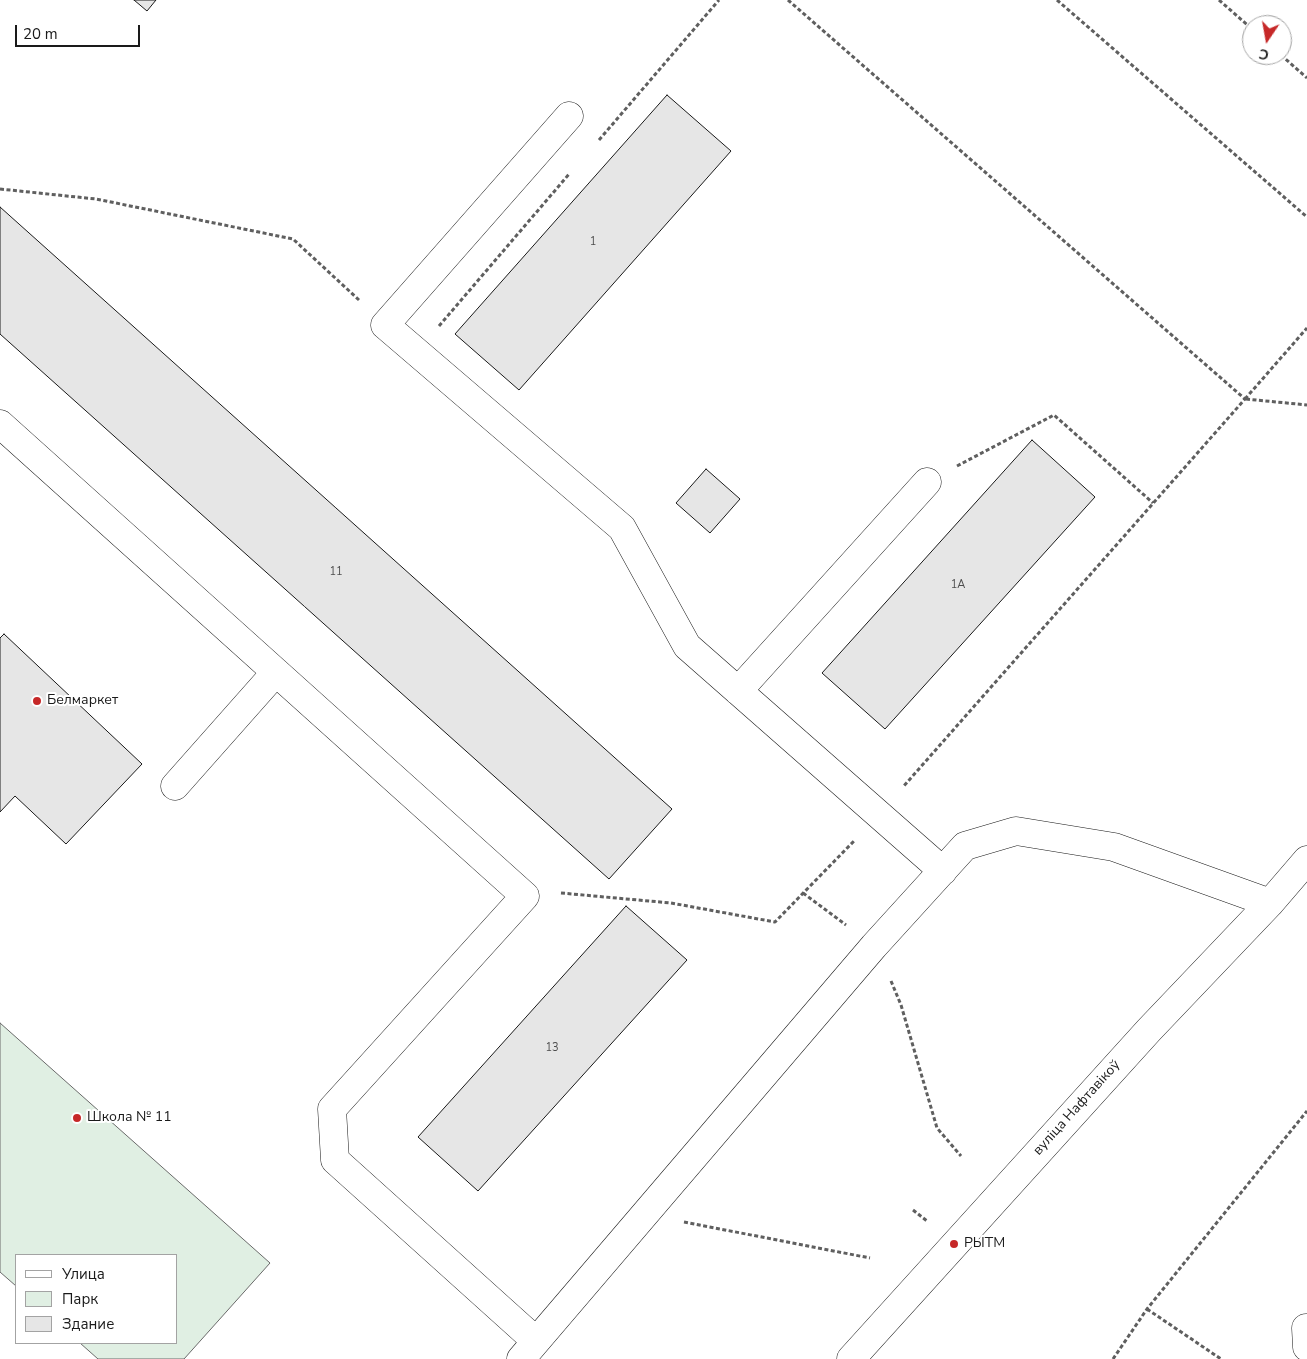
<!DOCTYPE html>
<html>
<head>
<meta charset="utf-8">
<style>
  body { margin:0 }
  #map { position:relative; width:1307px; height:1359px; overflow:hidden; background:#fff; font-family:"Nunito Sans",sans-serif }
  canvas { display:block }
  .legend { position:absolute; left:15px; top:1254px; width:162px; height:90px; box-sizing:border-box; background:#fff; border:1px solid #a3a3a3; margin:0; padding:6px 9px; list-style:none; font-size:15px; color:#1a1a1a }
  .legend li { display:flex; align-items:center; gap:10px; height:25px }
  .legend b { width:25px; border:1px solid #a3a3a3 }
  .north { position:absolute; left:1242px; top:15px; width:50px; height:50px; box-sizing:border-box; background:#fff; border:1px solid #a3a3a3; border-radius:50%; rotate:192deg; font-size:14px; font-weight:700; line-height:20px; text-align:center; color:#1a1a1a }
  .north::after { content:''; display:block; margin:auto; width:18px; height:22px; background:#c62828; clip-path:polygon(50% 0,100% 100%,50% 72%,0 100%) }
  .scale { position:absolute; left:15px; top:25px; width:125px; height:22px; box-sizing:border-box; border:2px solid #1a1a1a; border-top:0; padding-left:6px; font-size:15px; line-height:18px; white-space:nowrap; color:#1a1a1a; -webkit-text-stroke:4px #fff; paint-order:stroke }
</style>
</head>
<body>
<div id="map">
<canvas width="1307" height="1359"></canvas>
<ul class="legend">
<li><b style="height:6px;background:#fff"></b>Улица</li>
<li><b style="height:14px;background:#e0efe3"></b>Парк</li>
<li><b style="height:14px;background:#e6e6e6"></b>Здание</li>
</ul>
<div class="north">С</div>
<div class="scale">20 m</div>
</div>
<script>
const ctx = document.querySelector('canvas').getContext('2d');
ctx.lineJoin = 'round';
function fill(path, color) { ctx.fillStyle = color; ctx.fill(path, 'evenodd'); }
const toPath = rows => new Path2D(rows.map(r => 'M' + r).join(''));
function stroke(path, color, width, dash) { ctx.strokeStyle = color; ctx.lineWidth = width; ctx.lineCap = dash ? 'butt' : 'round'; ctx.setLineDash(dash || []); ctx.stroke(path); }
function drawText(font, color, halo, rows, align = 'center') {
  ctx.font = font + ' "Nunito Sans",sans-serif'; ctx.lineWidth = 4; ctx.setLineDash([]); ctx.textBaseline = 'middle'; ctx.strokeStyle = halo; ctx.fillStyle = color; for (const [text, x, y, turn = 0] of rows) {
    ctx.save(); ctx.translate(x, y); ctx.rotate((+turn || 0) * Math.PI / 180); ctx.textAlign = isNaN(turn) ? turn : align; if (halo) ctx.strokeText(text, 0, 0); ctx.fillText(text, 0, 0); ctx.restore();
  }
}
const green = toPath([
  [0,1023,270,1263,184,1359,98,1359,80,1343,176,1343,176,1255,16,1255,16,1286,0,1272,0,1023]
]);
const building = toPath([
  [134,0,156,0,147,11,134,0],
  [667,95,731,151,519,390,455,334,667,95],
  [0,207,672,809,609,879,0,334,0,207],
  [1032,440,1095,497,885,729,822,673,1032,440],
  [706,469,740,499,710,533,676,503,706,469],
  [4,634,142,764,66,844,15,796,0,812,0,638,4,634],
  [626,906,687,960,478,1191,418,1137,626,906]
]);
const path = toPath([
  [788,0,1245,399,903,787],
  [1057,0,1307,217],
  [1219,0,1252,29],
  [1281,55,1307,78],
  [599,140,719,0],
  [0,189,96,199,293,239,359,300],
  [439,326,570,173],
  [1245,399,1307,328],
  [1246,399,1307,405],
  [957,466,1054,415,1153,503],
  [561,893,671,903,775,922,855,840],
  [803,893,846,925],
  [891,981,901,1005,937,1128,961,1156],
  [913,1210,927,1221],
  [684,1222,870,1258],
  [1147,1309,1221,1359],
  [1113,1359,1147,1309,1307,1111]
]);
const minor = toPath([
  [569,116,385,325,622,528,687,646,943,871],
  [0,424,525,896,332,1109,335,1160,536,1341],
  [738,691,927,482],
  [175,786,276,672],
  [1307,1328,1306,1328,1307,1347],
  [521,1359,874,946,965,846,1016,831,1114,847,1270,903],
  [851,1359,1149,1030,1270,903,1307,860]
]);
const markers = [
  [37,701,5,"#c62828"],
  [77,1118,5,"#c62828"],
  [954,1244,5,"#c62828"]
];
const numberNames = [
  ["1",593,242],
  ["11",336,572],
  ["1А",958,585],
  ["13",552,1048]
];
const poiNames = [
  ["Белмаркет",47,701],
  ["Школа № 11",87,1118],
  ["РЫТМ",964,1244]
];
const streetNames = [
  ["вуліца Нафтавікоў",1077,1108,-48]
];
fill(green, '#e0efe3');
stroke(green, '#6a6a6a', 1);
fill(building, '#e6e6e6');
stroke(building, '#1a1a1a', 1);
stroke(minor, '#1a1a1a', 29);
stroke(path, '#5f5f5f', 3, [4, 2.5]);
stroke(minor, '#fff', 28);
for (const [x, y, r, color] of markers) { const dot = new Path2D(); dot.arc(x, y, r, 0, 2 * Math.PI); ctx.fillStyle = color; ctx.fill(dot); stroke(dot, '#fff', 2); }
drawText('11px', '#4d4d4d', null, numberNames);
drawText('14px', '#1a1a1a', '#fff', poiNames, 'left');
drawText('14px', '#1a1a1a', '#fff', streetNames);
</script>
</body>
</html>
